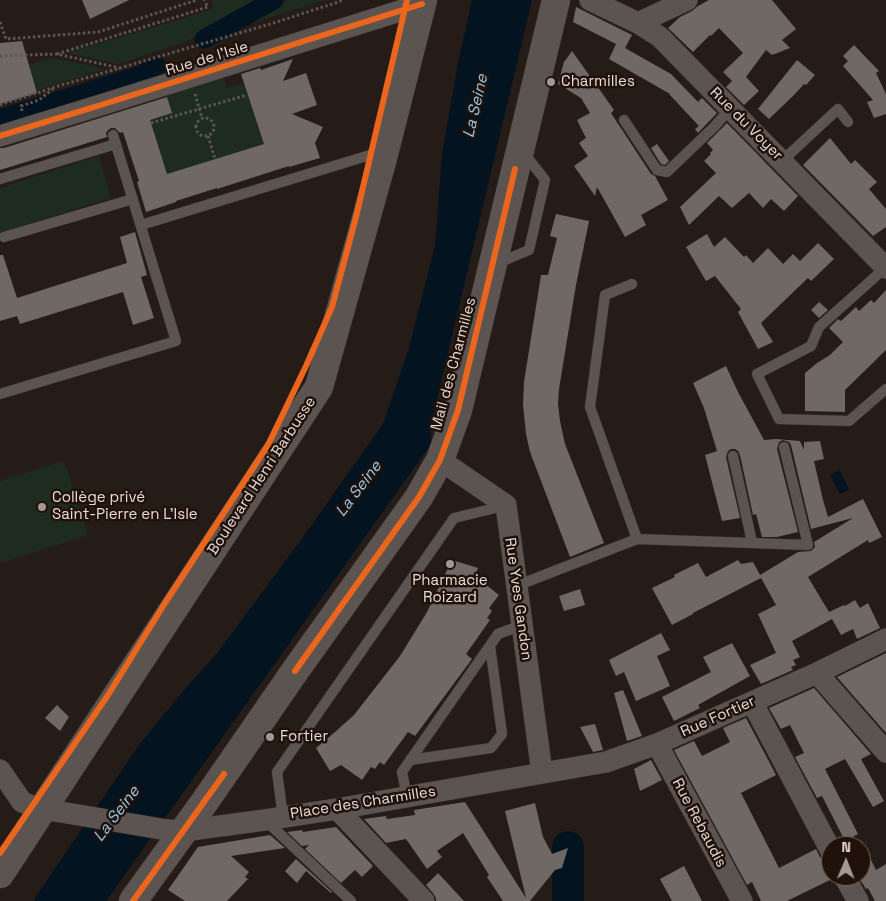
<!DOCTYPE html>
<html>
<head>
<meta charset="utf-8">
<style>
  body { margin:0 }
  #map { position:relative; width:886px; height:901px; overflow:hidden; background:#251c18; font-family:"Space Grotesk",sans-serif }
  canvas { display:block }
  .north { position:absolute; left:821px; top:836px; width:50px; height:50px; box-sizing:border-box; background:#20110a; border:1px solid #70625c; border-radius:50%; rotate:1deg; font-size:14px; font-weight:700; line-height:20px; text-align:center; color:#e7dcd7 }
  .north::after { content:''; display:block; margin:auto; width:18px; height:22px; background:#a39994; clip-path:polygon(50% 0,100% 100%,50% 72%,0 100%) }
</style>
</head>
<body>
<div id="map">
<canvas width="886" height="901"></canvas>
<div class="north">N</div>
</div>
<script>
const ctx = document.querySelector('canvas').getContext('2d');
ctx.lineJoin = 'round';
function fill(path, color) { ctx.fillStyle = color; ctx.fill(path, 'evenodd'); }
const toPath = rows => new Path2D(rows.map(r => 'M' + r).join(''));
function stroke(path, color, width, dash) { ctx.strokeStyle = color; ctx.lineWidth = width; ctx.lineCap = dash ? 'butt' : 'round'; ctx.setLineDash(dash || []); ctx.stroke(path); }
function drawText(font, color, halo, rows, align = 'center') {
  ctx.font = font + ' "Space Grotesk",sans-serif'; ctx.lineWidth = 5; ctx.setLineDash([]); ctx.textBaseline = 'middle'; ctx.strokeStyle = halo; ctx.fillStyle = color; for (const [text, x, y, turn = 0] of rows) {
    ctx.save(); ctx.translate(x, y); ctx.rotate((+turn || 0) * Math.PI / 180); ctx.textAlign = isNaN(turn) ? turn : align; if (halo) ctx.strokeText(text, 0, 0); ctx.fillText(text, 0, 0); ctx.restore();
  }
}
const green = toPath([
  [211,0,260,0,187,41,118,64,68,53,214,9],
  [287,0,325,0,235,28],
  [53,58,106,69,0,101,0,73],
  [223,77,227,88,244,83,264,144,167,174,150,120,172,113,166,95],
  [99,156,111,198,0,233,0,188],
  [64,461,88,535,0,563,0,481]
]);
const water = toPath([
  [472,0,532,0,431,424,431,444,106,901,33,901,139,745,184,690,218,652,301,540,383,424,409,348,435,246,442,154,459,58],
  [840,470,849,490,840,494,830,475]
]);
const canal = toPath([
  [204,39,274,0],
  [0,119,141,75,157,66]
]);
const river = toPath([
  [568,901,568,847]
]);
const building = toPath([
  [82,0,129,0,90,19],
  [709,0,772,0,796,29,782,40,790,48,772,55,766,50,746,77,759,91,744,105,726,87,732,81,723,72,743,53,719,28,711,36,710,35,693,52,668,28,680,17,692,11,698,6],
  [576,7,632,35,625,48,671,74,698,102,702,98,717,113,698,133,695,129,699,126,669,94,670,94,609,59,616,44,573,22],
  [22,41,37,93,0,104,0,43],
  [854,45,879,71,876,73,886,94,886,114,874,118,867,102,873,100,843,66,848,61,843,56],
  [572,51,614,110,611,113,651,174,655,176,668,200,641,215,646,225,625,237,597,187,595,196,574,166,588,156,579,143,586,138,577,120,590,113,581,98,558,84,564,62],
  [293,59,283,81,306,73,317,105,292,114,323,127,315,143,320,158,289,167,289,166,217,189,217,188,176,201,176,202,146,212,137,182,139,181,123,132,120,133,115,128,111,128,108,130,106,133,107,137,0,170,0,148,4,148,167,97,172,113,150,120,167,174,264,144,241,74,260,68,261,70],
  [797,60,815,75,806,85,804,84,794,95,769,119,758,109],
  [727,123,798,196,784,211,771,199,763,208,749,193,732,208,719,196,689,225,680,207,716,173,704,161,711,154,710,153,713,150,707,143],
  [830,138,851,164,855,160,877,182,869,189,886,209,886,227,873,236,803,165],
  [657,144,669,161,665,165,661,164,651,148],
  [556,214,589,221,576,285,559,389,558,404,560,421,565,444,604,543,570,557,530,452,526,434,523,405,524,382,541,275,548,275,557,238,550,236],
  [135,232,147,275,141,277,154,318,133,325,123,292,20,324,17,316,0,321,0,255,3,255,17,298,127,263,120,237],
  [707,234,714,247,725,237,744,257,746,255,753,263,768,248,783,264,793,254,800,261,818,243,834,259,811,281,808,278,761,323,773,342,758,349,738,312,741,309,715,276,706,281,686,247],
  [886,290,886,350,845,390,845,412,805,411,805,373,817,363,830,355,843,342,829,328,838,319,841,321,856,307,859,311,871,300,874,303],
  [819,302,828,310,819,318,811,310],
  [726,366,738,392,764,440,776,439,800,441,804,450,804,442,820,441,824,459,814,461,823,500,828,517,863,499,882,537,869,543,868,540,808,577,829,612,844,605,845,606,855,600,860,608,868,603,880,628,857,639,853,629,841,635,832,619,792,641,800,657,793,660,796,665,791,667,793,670,761,684,750,665,776,653,758,614,776,605,761,578,693,613,693,614,672,625,652,588,675,577,674,575,698,563,706,577,738,560,741,564,753,562,760,575,798,552,811,551,815,547,814,542,853,518,811,529,791,445,789,442,783,440,779,442,777,449,798,532,777,537,762,537,756,514,753,515,740,455,738,451,735,449,731,449,728,451,726,457,740,518,722,521,705,455,717,451,704,408,693,383],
  [452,560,478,568,475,576,499,595,489,608,492,611,487,618,490,620,466,654,472,659,415,736,408,732,384,765,380,762,375,769,371,767,362,780,341,765,330,771,316,748,335,732,354,715,400,656,427,612],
  [580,589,585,605,564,611,559,596],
  [661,633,670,650,657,656,670,686,636,701,624,672,616,676,609,660],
  [732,643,750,676,698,705,700,708,674,721,662,697,711,672,703,657],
  [886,653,886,733,837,677],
  [814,688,871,754,861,759,884,801,873,807,845,759,825,769,858,834,845,841,822,796,817,798,795,757,804,753,790,725,781,729,769,708],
  [623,690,642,736,627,741,614,693],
  [57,705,69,717,60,731,45,718],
  [746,718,776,775,741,793,779,868,816,849,820,857,824,861,827,863,831,870,832,879,787,901,761,901,752,882,747,885,674,750,694,741,702,756,730,742,723,728],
  [595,724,603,750,593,752,580,727],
  [651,760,662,780,640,791,634,769],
  [465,802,526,898,505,811,535,803,543,837,552,854,568,848,562,868,555,870,530,901,503,901,487,877,489,875,463,833,437,851,442,857,427,869,406,839,386,843,364,819,386,816,387,819,415,815,414,810],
  [336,827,373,866,362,877,355,870,341,883,305,849,309,845,302,846,287,832,302,830,303,832],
  [270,835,285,848,231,856,249,872,245,877,248,879,227,901,185,901,168,890,198,847],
  [861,840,876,870,886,864,886,901,875,901,868,888,866,889,861,881],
  [296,859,332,892,331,893,306,871,297,883,285,871],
  [684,866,702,901,672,901,660,879],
  [438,873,464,901,436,901,436,898,433,893,426,885]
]);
const path = toPath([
  [0,22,6,39,98,32,197,0],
  [57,54,208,7,204,0],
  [0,56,57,54,120,68],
  [195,94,202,118],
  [0,105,55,87,277,22,344,0],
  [22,111,21,106,39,100,53,89],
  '196 127a9 9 0 1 1 18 0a9 9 0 1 1-18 0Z',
  [151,123,247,95],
  [208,136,215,159]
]);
const service = toPath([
  [624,120,657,170,667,172,714,127,730,109],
  [782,161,838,109,848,122],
  [0,179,116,144],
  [141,225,370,155,381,158],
  [4,237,133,199],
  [498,263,529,250,545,180,523,152],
  [885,268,819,327,811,346,757,374,779,419,849,421,886,389],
  [632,284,605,295,590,407,637,539],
  [0,394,176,341,113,135],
  [733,456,752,542],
  [516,586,637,539,808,545,784,447],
  [410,760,491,748,502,734,490,646],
  [407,797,402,772,498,634,522,625],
  [283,817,277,772,454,518,504,506],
  [266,821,351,901]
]);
const minor = toPath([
  [590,0,638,23,660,37,886,268],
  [638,23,687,0],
  [0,136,104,104,422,4],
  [440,460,506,505,542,773],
  [817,673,886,752],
  [752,702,831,851],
  [657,744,742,901],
  [0,770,22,802,43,810,55,811,167,830,183,831,265,820,337,809,606,762,657,744,817,673,886,639],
  [337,809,424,901],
  [844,876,858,901]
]);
const secondary = toPath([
  [0,874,319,387,383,158,423,0],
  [133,901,206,800,295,671,419,497,440,460,458,410,556,0]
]);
const cycleway = toPath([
  [0,136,104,104,422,4],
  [295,671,419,497,440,460,458,410,515,169],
  [0,853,108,695,165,603,268,445,306,366,332,307,356,217,407,0],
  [133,901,224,774]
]);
const markers = [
  [551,82,5,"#a39994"],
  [42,507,5,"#a39994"],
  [450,564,5,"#a39994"],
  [270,737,5,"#a39994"]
];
const streetNames = [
  ["Rue de l'Isle",207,59,-17],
  ["Rue du Voyer",746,124,45],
  ["Mail des Charmilles",454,364,-75],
  ["Boulevard Henri Barbusse",262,476,-57],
  ["Rue Yves Gandon",518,599,82],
  ["Rue Fortier",718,717,-24],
  ["Place des Charmilles",363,803,-9],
  ["Rue Rebaudis",699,823,62]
];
const poiNames = [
  ["Charmilles",561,82],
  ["Collège privé",52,498],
  ["Saint-Pierre en L'Isle",52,515],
  ["Pharmacie",450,581,"center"],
  ["Roizard",450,598,"center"],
  ["Fortier",280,737]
];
const waterNames = [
  ["La Seine",476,106,-77],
  ["La Seine",359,489,-53],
  ["La Seine",117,814,-53]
];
fill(green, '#1e2c20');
fill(water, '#03131f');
stroke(canal, '#03131f', 19);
stroke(river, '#03131f', 32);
fill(building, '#706864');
stroke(service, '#3d3633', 11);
stroke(minor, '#3d3633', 22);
stroke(secondary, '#3d3633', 29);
stroke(path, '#5c5552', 3, [2.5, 2.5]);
stroke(service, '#5c5451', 10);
stroke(minor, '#5c5451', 21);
stroke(secondary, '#5c5451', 28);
stroke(cycleway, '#eb651d', 6);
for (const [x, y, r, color] of markers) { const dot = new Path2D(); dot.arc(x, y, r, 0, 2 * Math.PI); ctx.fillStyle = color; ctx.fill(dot); stroke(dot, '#20110a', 2); }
drawText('15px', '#e7dcd7', '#20110a', streetNames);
drawText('15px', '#e7dcd7', '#20110a', poiNames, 'left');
drawText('italic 16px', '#90c8e9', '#20110a', waterNames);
</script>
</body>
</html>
